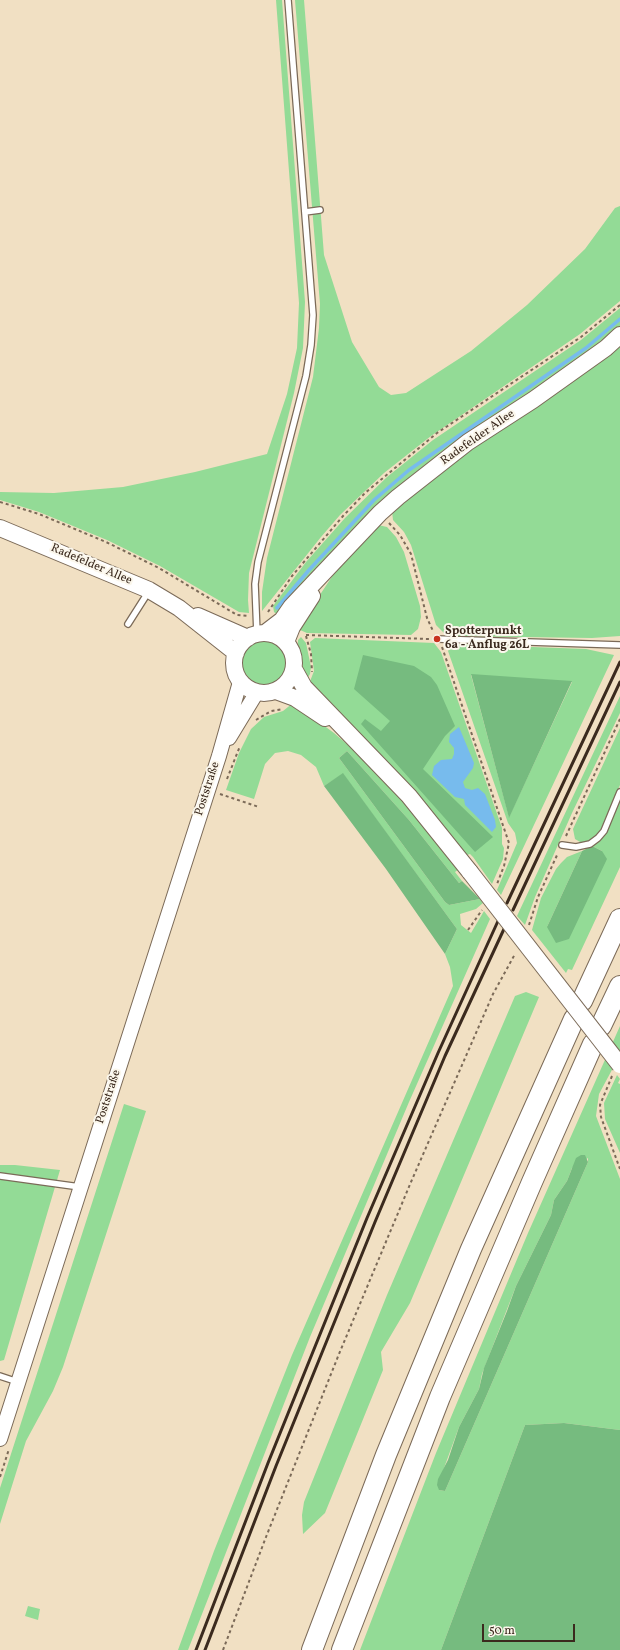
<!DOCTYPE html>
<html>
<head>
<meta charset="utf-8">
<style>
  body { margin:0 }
  #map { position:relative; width:620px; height:1650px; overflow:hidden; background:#f1e0c3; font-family:Vollkorn,serif }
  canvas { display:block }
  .scale { position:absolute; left:482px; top:1624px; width:93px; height:18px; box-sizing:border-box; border:2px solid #3b2a1e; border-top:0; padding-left:5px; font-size:12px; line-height:14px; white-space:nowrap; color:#3b2a1e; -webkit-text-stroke:3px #fbf7ec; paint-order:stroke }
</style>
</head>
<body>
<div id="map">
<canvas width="620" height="1650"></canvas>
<div class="scale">50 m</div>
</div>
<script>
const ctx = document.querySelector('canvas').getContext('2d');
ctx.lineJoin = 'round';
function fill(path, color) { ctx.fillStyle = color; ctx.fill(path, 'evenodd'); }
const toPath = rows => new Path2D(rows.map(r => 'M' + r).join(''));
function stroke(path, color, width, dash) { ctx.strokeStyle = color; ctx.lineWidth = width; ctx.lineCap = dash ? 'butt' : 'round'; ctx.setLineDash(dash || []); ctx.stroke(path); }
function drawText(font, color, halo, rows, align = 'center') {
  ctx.font = font + ' Vollkorn,serif'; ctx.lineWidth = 4; ctx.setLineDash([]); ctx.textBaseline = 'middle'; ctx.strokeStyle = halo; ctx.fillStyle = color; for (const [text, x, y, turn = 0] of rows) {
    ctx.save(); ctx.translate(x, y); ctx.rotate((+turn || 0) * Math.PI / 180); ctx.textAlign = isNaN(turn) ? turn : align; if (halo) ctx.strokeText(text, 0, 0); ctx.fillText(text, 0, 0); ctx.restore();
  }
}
const green = toPath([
  [276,0,282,0,305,302,303,348,294,393,249,573,248,600,249,613,239,612,160,566,107,540,39,512,0,500,0,492,54,493,123,487,195,472,267,454,287,394,297,348,299,303],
  [295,0,304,0,324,255,352,342,379,387,391,395,406,393,471,351,527,305,585,249,615,208,620,206,620,301,580,334,431,436,384,473,340,515,321,537,262,611,262,592,267,558,313,377,319,328,320,304],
  [620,308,620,328,589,352,441,453,411,476,387,497,279,616,274,612,273,606,306,562,345,518,387,477,433,440,581,340],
  [620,345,620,636,592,638,452,636,445,634,436,625,411,545,404,532,393,520,392,511,451,463],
  [378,525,387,527,396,537,404,552,420,606,421,617,418,629,411,635,307,633,300,630,306,616,333,575],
  [301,637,306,643,311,667,310,674,306,681,298,644,298,640],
  [315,638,434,643,441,652,502,828,502,844,504,848,503,859,492,884,473,857,470,854,467,855,424,803,309,684,314,671,310,642],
  '241 664a23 23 0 1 1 46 0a23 23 0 1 1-46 0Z',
  [453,644,586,649,614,655,501,895,497,890,517,843,515,833,508,823,448,651],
  [471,675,572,682,509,817],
  [620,696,620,713,572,813,535,897,525,925,517,916],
  [293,703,334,733,363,758,416,815,459,869,455,872,462,881,459,883,409,820,347,751,339,758,445,902,449,905,480,899,483,903,476,909,460,914,461,925,471,933,484,911,490,919,409,1102,310,1337,188,1650,178,1650,214,1551,292,1355,453,986,450,967,445,954,457,929,343,774,324,786,316,767,301,755,288,751,275,753,265,764,254,799,226,790,239,753,251,729,264,717,283,711],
  [620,728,620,785,600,831,592,839,586,842,580,842,575,839,573,829],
  [620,801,620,867,572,970,568,969,566,973,532,930,541,898,556,869,561,863,567,857,582,851,547,927,602,851,592,846,605,835],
  [526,992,539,997,410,1303,381,1352,383,1370,325,1513,303,1534,302,1515,304,1502,387,1295,515,996],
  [620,1026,620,1055,599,1094,596,1116,620,1179,620,1430,564,1423,525,1425,441,1650,360,1650,436,1453,528,1233],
  [588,1158,588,1162,445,1491,439,1490,444,1468,459,1427,479,1389,482,1374,516,1286,551,1215,554,1200,567,1181,572,1168],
  [617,1075,620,1079,618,1083,620,1084,620,1153,605,1119,604,1103],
  [124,1104,146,1111,63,1367,53,1391,26,1441,0,1524,0,1488],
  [0,1165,15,1165,60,1170,4,1360,0,1361],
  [28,1606,40,1609,38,1620,25,1616]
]);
const forest = toPath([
  [363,655,414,666,431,677,437,685,455,726,445,736,423,769,493,837,475,852,361,724,365,719,381,731,390,721,354,689],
  [471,674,572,681,509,818],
  [347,751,409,820,459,883,462,881,480,899,449,905,445,902,339,758],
  [343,773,457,929,445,954,386,869,324,786],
  [592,846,602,851,607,859,569,939,556,943,547,927,582,851],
  [581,1155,585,1155,588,1162,445,1491,439,1490,437,1485,438,1479,448,1460,459,1427,479,1389,484,1368,507,1311,516,1286,551,1215,554,1200,567,1181,576,1158],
  [564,1423,620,1430,620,1650,441,1650,525,1425]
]);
const water = toPath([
  [459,727,474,763,473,768,463,782,465,788,472,790,478,788,485,794,495,820,496,827,492,832,465,805,464,799,455,797,432,775,434,766,441,760,452,759,454,754,454,748,449,742,450,734]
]);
const stream = toPath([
  [277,608,309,570,374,500,409,470,586,348,620,319]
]);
const path = toPath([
  [0,502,39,514,106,542,159,568,237,615,248,616],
  [389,523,400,535,411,554,427,618,433,631],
  [268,612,292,576,343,516,365,493,437,433,581,337,620,305],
  [306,635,429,639],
  [306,636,311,654,312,672],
  [442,647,509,843,504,866,497,884],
  [256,720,271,711,283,709],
  [227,779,240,746],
  [220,794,259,807],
  [566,836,620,719],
  [529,925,538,897,558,853],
  [468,930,482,910],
  [612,1076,600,1105,601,1117,620,1169],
  [0,1477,9,1449],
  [223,1650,266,1537,339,1354,411,1182,493,994,515,954]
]);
const service = toPath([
  [305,212,320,210],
  [128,624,149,591],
  [257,634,255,584,258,562,306,376,311,345,313,315,288,0],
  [437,639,620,645],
  [562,845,576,847,590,844,598,838,604,831,620,792],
  [0,1176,80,1187],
  [0,1376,18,1382]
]);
const tertiary = toPath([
  [229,738,257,692],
  [0,1439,219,756,240,682]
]);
const secondary = toPath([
  [0,528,149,590,179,608,236,653],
  [198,616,248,638],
  [265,633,282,620,291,607,380,513,398,497,468,442,533,400,606,348,620,335],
  '234 663a30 30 0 1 1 60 0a30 30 0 1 1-60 0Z',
  [286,642,292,627,312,596],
  [294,669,304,687,409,796,470,872],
  [276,691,295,698,325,718]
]);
const motorway = toPath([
  [582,1001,620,919],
  [601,1026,620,986],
  [312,1650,386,1455,471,1249,574,1019],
  [342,1650,440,1397,532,1182,593,1044]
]);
const rail = toPath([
  [507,903,620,662],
  [513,910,620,682],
  [196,1650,268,1463,367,1218,438,1053,498,921],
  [205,1650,276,1466,375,1222,445,1056,504,929]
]);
const secondaryBridge = toPath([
  [470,872,620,1065]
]);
const markers = [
  [437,639,4,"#c8321e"]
];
const streetNames = [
  ["Radefelder Allee",478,438,-35],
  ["Radefelder Allee",91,565,23],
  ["Poststraße",208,789,-72],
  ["Poststraße",109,1097,-72]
];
const poiNames = [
  ["Spotterpunkt",445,632],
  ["6a - Anflug 26L",445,646]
];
fill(green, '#93db96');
fill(forest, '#76bb7f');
fill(water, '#77bbed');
stroke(stream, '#77bbed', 3.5);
stroke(service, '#7b6a58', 8);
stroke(tertiary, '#7b6a58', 16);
stroke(secondary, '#7b6a58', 18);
stroke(motorway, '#7b6a58', 22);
stroke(path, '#7b6a58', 2, [3, 3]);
stroke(service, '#fff', 5.5);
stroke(tertiary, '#fff', 14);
stroke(secondary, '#fff', 16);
stroke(motorway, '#fff', 20);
stroke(rail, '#3b2a1e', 3);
stroke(secondaryBridge, '#7b6a58', 18, []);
stroke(secondaryBridge, '#fff', 16);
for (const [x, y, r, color] of markers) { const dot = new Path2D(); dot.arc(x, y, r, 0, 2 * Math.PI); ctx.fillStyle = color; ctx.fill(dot); stroke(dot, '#fbf7ec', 1.5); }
drawText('12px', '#3b2a1e', '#fbf7ec', streetNames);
drawText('bold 12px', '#3b2a1e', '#fbf7ec', poiNames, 'left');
</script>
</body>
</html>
